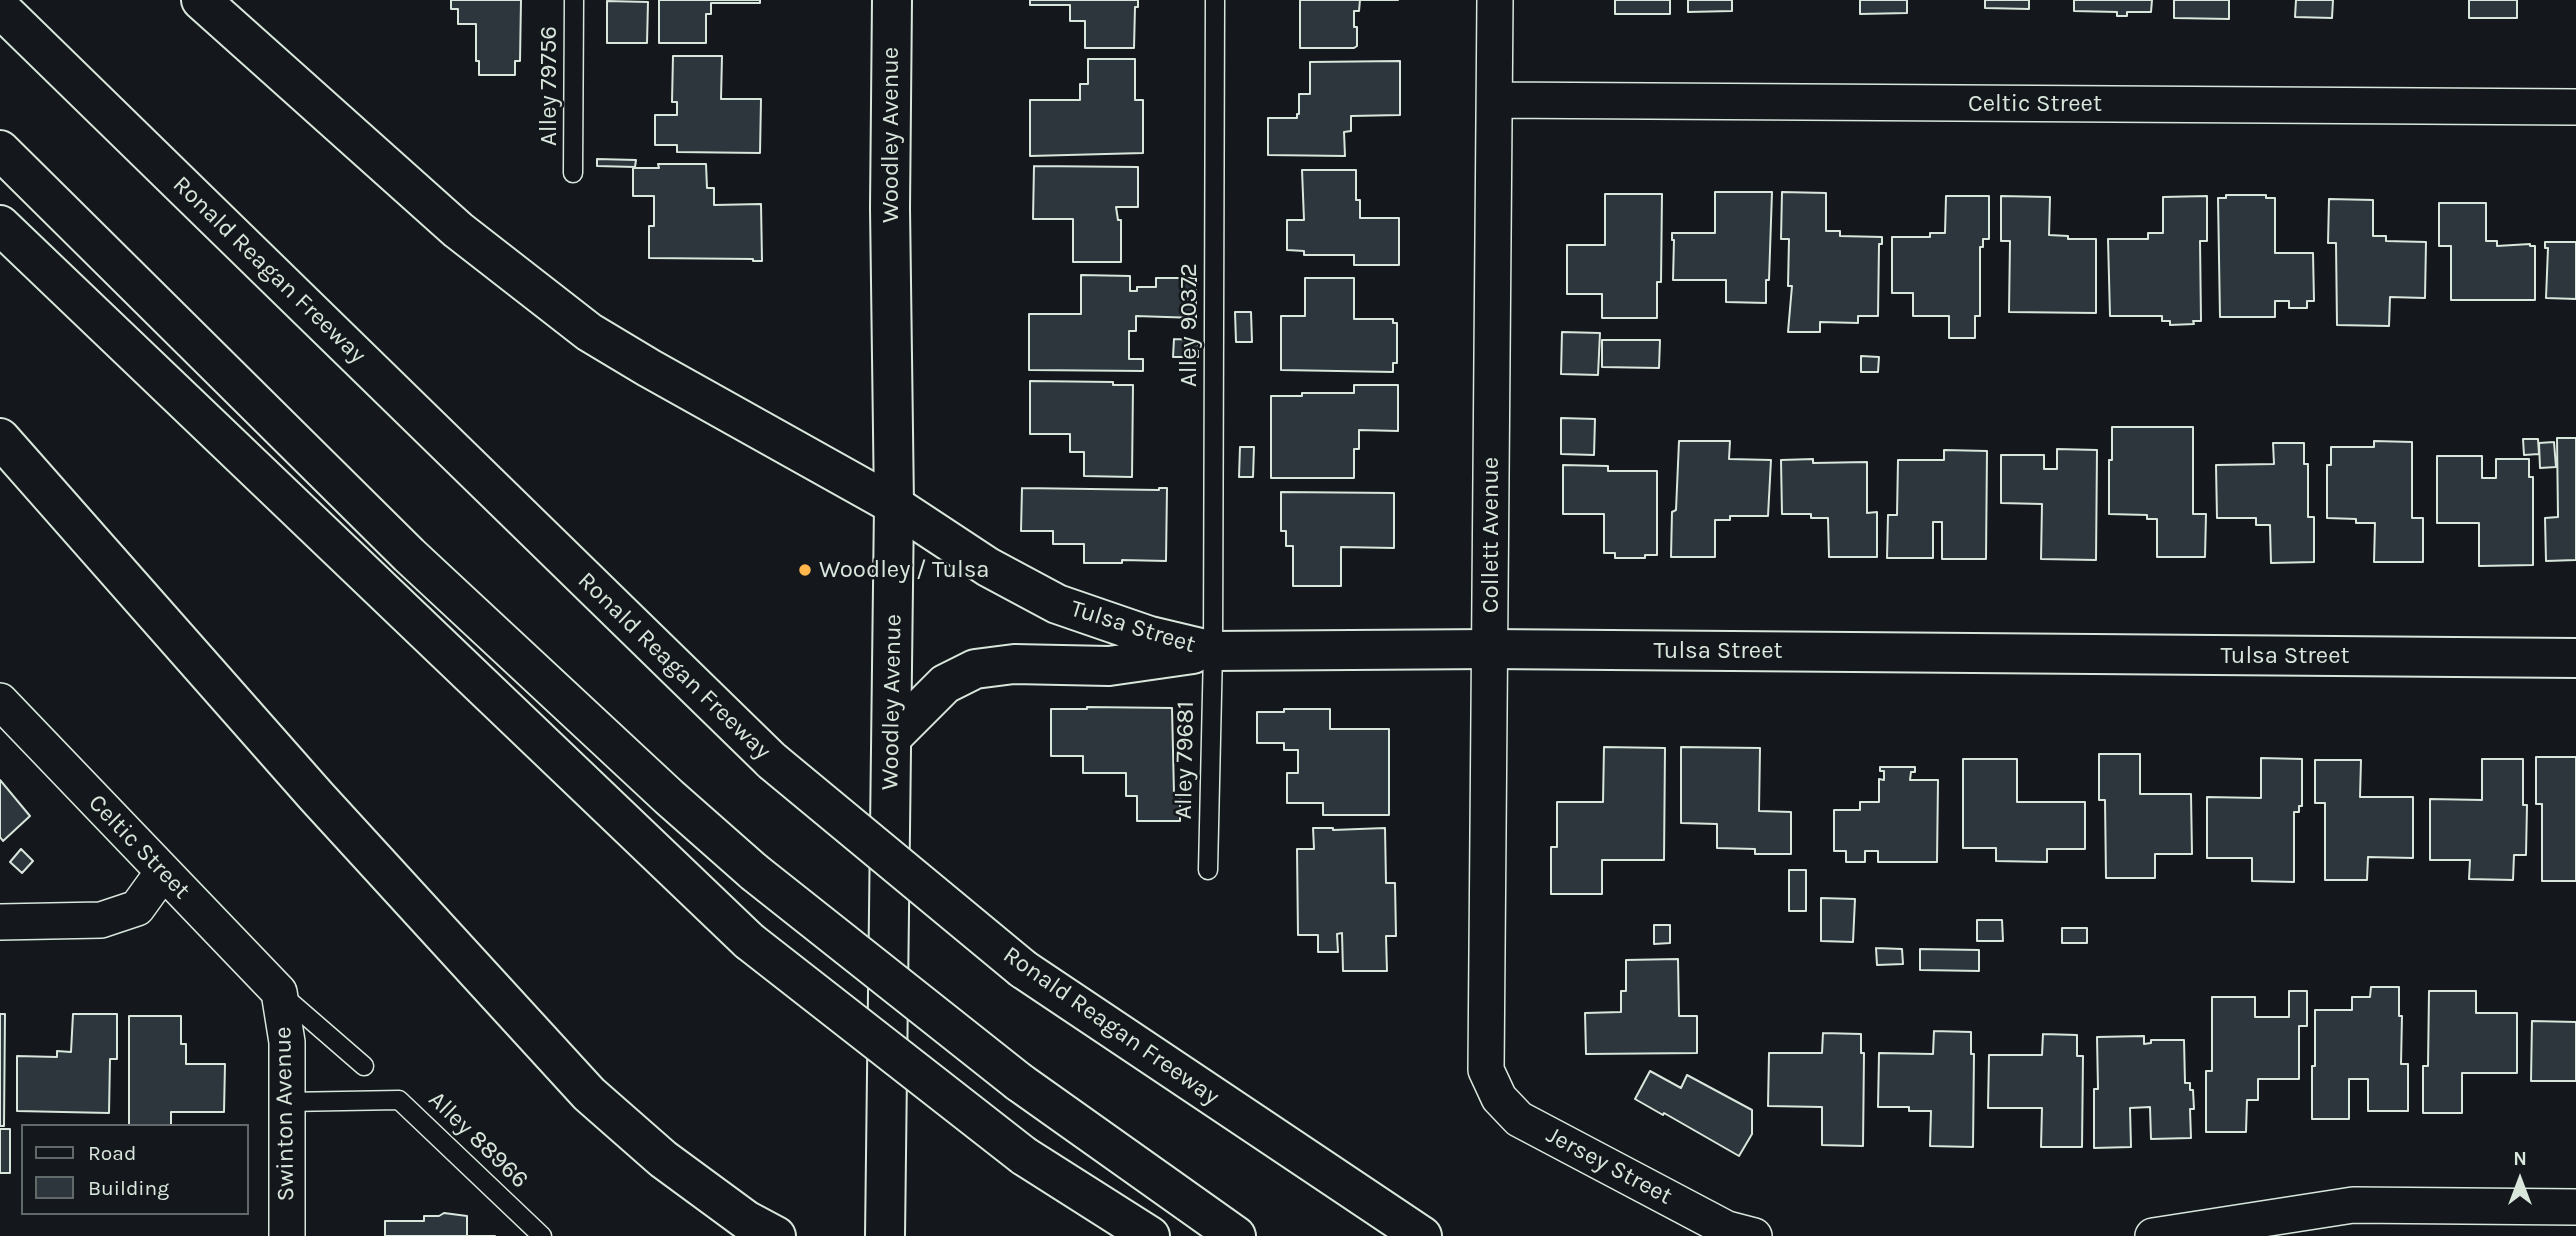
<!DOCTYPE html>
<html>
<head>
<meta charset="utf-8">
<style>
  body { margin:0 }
  #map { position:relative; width:2576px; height:1236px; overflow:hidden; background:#14181c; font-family:Karla,sans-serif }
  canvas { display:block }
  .legend { position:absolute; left:21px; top:1124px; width:228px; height:91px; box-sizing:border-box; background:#14181c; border:2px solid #626a69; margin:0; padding:9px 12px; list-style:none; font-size:21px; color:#d8e6dc }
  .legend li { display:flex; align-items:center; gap:14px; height:35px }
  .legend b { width:35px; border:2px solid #626a69 }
  .north { position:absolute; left:2485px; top:1145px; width:70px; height:70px; -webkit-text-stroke:5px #14181c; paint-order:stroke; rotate:0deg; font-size:19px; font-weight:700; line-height:28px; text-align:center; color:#d8e6dc }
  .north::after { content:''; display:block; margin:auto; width:24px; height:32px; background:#d8e6dc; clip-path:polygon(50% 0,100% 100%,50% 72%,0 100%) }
</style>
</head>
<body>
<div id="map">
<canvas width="2576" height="1236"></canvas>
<ul class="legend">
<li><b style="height:9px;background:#14181c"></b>Road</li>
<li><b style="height:19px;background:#2c363c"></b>Building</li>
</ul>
<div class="north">N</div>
</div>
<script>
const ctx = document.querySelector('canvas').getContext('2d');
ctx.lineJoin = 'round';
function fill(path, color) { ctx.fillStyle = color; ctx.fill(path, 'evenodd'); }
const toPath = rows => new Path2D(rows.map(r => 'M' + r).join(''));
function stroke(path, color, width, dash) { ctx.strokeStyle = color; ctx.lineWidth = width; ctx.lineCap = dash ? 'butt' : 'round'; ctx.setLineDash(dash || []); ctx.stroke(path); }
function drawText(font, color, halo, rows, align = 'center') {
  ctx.font = font + ' Karla,sans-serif'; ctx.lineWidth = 5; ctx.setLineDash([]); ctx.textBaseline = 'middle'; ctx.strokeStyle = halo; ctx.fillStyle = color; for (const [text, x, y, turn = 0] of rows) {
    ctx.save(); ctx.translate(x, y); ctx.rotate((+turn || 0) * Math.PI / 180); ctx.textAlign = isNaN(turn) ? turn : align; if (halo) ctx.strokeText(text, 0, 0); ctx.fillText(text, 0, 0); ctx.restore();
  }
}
const building = toPath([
  [451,0,521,0,520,61,515,61,515,75,479,75,479,61,476,61,476,24,458,24,458,9,451,9,451,0],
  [659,0,760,0,760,3,711,3,711,14,706,14,706,43,659,43,659,0],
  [1030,0,1138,0,1138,7,1135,7,1134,48,1085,48,1085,21,1070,21,1070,5,1030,5,1030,0],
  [1300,0,1398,0,1360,0,1359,11,1354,11,1354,27,1357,27,1357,46,1354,48,1300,48,1300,0],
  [1615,0,1670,0,1670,14,1615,14,1615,0],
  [1688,0,1732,0,1732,11,1688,12,1688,0],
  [1860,0,1907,0,1907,13,1860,14,1860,0],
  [1985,0,2029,0,2029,9,1985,8,1985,0],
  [2074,0,2152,0,2151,12,2127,12,2127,16,2117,16,2117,12,2074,11,2074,0],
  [2174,0,2229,0,2229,19,2174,18,2174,0],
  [2296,0,2333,0,2332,18,2295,17,2296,0],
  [2469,0,2517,0,2517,18,2469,18,2469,0],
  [607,1,648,2,647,43,607,43,607,1],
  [673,56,722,56,721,99,761,99,760,153,677,152,677,145,655,145,655,115,677,115,677,102,672,102,673,56],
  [1088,59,1135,59,1135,100,1143,100,1143,153,1030,156,1030,100,1080,100,1080,84,1088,84,1088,59],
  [1400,61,1400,115,1351,116,1351,131,1344,132,1345,156,1268,155,1268,118,1297,118,1297,114,1299,114,1299,94,1310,94,1310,62,1400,61],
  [597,159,636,160,635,167,597,166,597,159],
  [658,164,706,164,707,188,714,188,714,205,761,204,762,261,753,261,753,259,649,258,649,226,654,226,654,196,633,196,633,168,659,168,658,164],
  [1034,166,1138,167,1138,207,1116,207,1118,220,1121,220,1121,262,1073,262,1073,219,1033,219,1034,166],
  [1302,170,1356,170,1356,200,1360,200,1360,218,1399,218,1399,265,1354,265,1354,255,1304,255,1304,251,1287,250,1287,220,1304,220,1302,170],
  [1715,192,1772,192,1769,280,1766,280,1766,303,1726,302,1726,280,1673,280,1674,240,1672,240,1672,233,1715,233,1715,192],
  [1782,192,1826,193,1826,231,1840,231,1840,236,1882,237,1882,244,1879,244,1878,316,1858,316,1858,323,1820,322,1820,332,1788,332,1792,286,1788,286,1789,239,1781,239,1782,192],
  [1605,194,1662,194,1661,282,1657,282,1657,318,1602,318,1602,294,1567,294,1567,245,1605,245,1605,194],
  [2226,195,2266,195,2266,198,2275,198,2275,253,2313,253,2314,301,2307,301,2307,308,2289,308,2289,301,2275,301,2275,317,2220,317,2218,198,2226,198,2226,195],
  [1946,196,1989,196,1989,239,1983,239,1983,247,1980,247,1980,316,1975,316,1975,338,1949,338,1949,316,1913,316,1913,293,1892,293,1892,237,1930,237,1930,233,1945,233,1946,196],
  [2001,196,2050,197,2049,235,2068,236,2068,239,2096,239,2096,313,2009,312,2010,241,2001,241,2001,196],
  [2207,196,2207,241,2200,241,2201,321,2193,321,2194,324,2170,325,2170,321,2162,321,2162,316,2110,316,2108,239,2148,239,2148,233,2163,233,2163,197,2207,196],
  [2329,199,2373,200,2373,236,2386,236,2386,241,2426,242,2425,298,2390,297,2389,326,2337,325,2336,243,2328,243,2329,199],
  [2439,203,2486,203,2486,241,2497,241,2497,246,2530,244,2530,246,2535,246,2535,300,2451,300,2451,246,2439,246,2439,203],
  [2545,242,2576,242,2576,299,2546,298,2548,248,2545,248,2545,242],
  [1081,275,1130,276,1130,291,1137,291,1137,287,1156,287,1156,278,1196,278,1196,318,1136,316,1136,331,1129,331,1129,359,1143,359,1143,371,1029,370,1029,314,1081,314,1081,275],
  [1305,278,1354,278,1354,319,1393,319,1393,323,1397,323,1397,363,1393,363,1393,372,1281,370,1281,316,1305,316,1305,278],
  [1235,312,1251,312,1252,342,1236,342,1235,312],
  [1562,332,1600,333,1598,375,1561,374,1562,332],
  [1174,339,1198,340,1198,357,1173,357,1174,339],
  [1602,340,1660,340,1659,368,1602,367,1602,340],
  [1861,356,1879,357,1878,372,1861,372,1861,356],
  [1030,381,1113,382,1113,385,1133,385,1132,477,1084,476,1084,452,1070,452,1070,434,1030,434,1030,381],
  [1354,385,1398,385,1398,431,1359,430,1359,449,1354,449,1354,478,1271,478,1271,396,1302,396,1302,393,1354,393,1354,385],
  [1561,418,1595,419,1594,455,1561,454,1561,418],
  [2112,427,2193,427,2193,514,2206,514,2205,557,2157,557,2157,519,2147,519,2147,515,2109,514,2109,460,2112,460,2112,427],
  [2557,438,2576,438,2576,560,2546,561,2545,518,2558,517,2557,438],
  [2523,439,2538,439,2539,454,2524,455,2523,439],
  [1679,441,1730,441,1729,459,1771,460,1768,516,1730,516,1730,520,1715,520,1715,557,1671,557,1672,512,1676,510,1679,441],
  [2374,441,2412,442,2412,518,2423,518,2423,562,2374,562,2375,523,2356,523,2356,519,2327,518,2327,465,2331,465,2331,447,2374,447,2374,441],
  [2554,442,2556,467,2540,468,2539,443,2554,442],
  [2273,443,2304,443,2304,464,2308,464,2308,517,2314,517,2314,562,2271,563,2270,525,2256,525,2256,518,2217,518,2216,465,2274,464,2273,443],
  [1240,447,1254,447,1253,477,1239,477,1240,447],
  [2057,449,2097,450,2096,560,2041,559,2042,504,2001,503,2001,455,2044,455,2044,469,2057,469,2057,449],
  [1944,450,1987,451,1986,559,1942,559,1942,522,1933,522,1933,558,1887,558,1888,515,1897,515,1898,460,1944,460,1944,450],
  [2437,456,2482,456,2482,478,2496,478,2496,459,2529,459,2529,477,2533,477,2533,565,2479,566,2479,523,2437,523,2437,456],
  [1813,459,1813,463,1867,462,1867,513,1877,512,1877,557,1829,557,1828,518,1811,518,1811,514,1782,514,1781,460,1813,459],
  [1563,465,1608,466,1608,471,1657,471,1657,555,1645,555,1645,558,1615,558,1615,553,1604,553,1604,514,1563,514,1563,465],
  [1022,488,1159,490,1159,488,1167,488,1166,561,1122,560,1122,563,1084,563,1084,544,1053,544,1053,531,1021,531,1022,488],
  [1281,492,1394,493,1394,548,1341,547,1341,586,1293,586,1293,546,1286,546,1286,531,1281,531,1281,492],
  [1087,707,1172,708,1174,794,1180,794,1180,821,1137,821,1137,796,1126,796,1126,773,1083,773,1083,756,1051,756,1051,709,1087,709,1087,707],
  [1284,709,1330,709,1330,729,1389,729,1389,815,1323,815,1323,803,1287,803,1287,773,1298,773,1298,750,1284,750,1284,743,1257,743,1257,712,1284,712,1284,709],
  [1604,747,1665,748,1664,860,1602,860,1602,894,1551,894,1551,847,1557,847,1557,802,1603,802,1604,747],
  [1681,747,1760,748,1759,811,1791,812,1791,854,1755,854,1755,849,1717,848,1717,824,1681,823,1681,747],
  [2099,754,2140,754,2140,794,2191,794,2192,854,2155,854,2155,878,2106,878,2105,800,2099,800,2099,754],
  [2536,757,2576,757,2576,881,2542,881,2542,804,2536,804,2536,757],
  [2261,758,2302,759,2302,806,2299,806,2299,812,2294,812,2294,882,2252,881,2252,858,2207,858,2207,797,2261,798,2261,758],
  [1963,759,2017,759,2017,802,2085,802,2085,849,2047,849,2047,862,1996,861,1996,848,1963,848,1963,759],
  [2482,759,2523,759,2523,805,2527,805,2526,855,2514,855,2513,880,2469,879,2470,860,2430,860,2430,799,2482,800,2482,759],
  [2315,760,2361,760,2360,797,2413,797,2413,858,2368,857,2367,880,2325,880,2325,803,2315,803,2315,760],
  [1880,767,1915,767,1915,772,1911,772,1910,780,1938,780,1937,862,1878,862,1878,851,1865,851,1865,862,1846,862,1846,851,1834,851,1834,810,1860,810,1860,802,1879,802,1879,779,1884,780,1884,771,1880,771,1880,767],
  [0,780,30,816,3,841,0,837,0,780],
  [1313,828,1333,828,1333,830,1385,828,1386,883,1395,883,1396,936,1386,936,1387,971,1343,971,1342,933,1337,934,1338,952,1318,952,1318,935,1298,935,1297,849,1314,849,1313,828],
  [21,849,33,861,22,873,10,862,21,849],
  [1789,870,1806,870,1806,911,1789,911,1789,870],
  [1821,898,1855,899,1853,942,1821,941,1821,898],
  [1977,920,2002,920,2003,941,1977,941,1977,920],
  [1654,925,1670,925,1670,943,1654,944,1654,925],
  [2062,928,2087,928,2087,943,2062,943,2062,928],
  [1876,948,1902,949,1903,964,1877,965,1876,948],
  [1920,949,1979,950,1979,971,1920,970,1920,949],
  [1678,959,1679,1016,1697,1016,1697,1053,1586,1054,1585,1013,1621,1012,1621,991,1626,991,1626,960,1678,959],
  [2371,987,2399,987,2399,1016,2402,1016,2401,1064,2408,1064,2408,1111,2368,1111,2368,1079,2349,1079,2349,1119,2312,1119,2312,1066,2315,1066,2315,1010,2352,1010,2352,997,2370,997,2371,987],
  [2289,991,2307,991,2307,1026,2299,1026,2299,1079,2258,1079,2258,1100,2247,1100,2246,1132,2206,1132,2206,1071,2212,1071,2212,997,2255,997,2255,1017,2289,1017,2289,991],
  [2429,991,2476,991,2476,1013,2517,1013,2517,1073,2462,1073,2462,1113,2423,1113,2423,1066,2428,1066,2429,991],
  [0,1014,5,1014,4,1126,0,1126,0,1014],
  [73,1014,117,1014,117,1059,110,1059,109,1113,17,1111,17,1056,57,1057,57,1051,71,1052,73,1014],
  [129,1016,181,1016,181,1044,186,1044,186,1064,225,1064,224,1112,171,1112,171,1126,129,1126,129,1016],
  [2532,1021,2576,1022,2576,1081,2531,1081,2532,1021],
  [1934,1031,1971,1032,1971,1054,1974,1054,1973,1147,1930,1146,1931,1111,1909,1111,1909,1107,1878,1107,1879,1053,1933,1054,1934,1031],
  [1823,1033,1861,1034,1861,1053,1864,1053,1863,1146,1822,1145,1822,1107,1768,1106,1769,1053,1822,1053,1823,1033],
  [2043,1034,2077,1035,2077,1056,2083,1056,2082,1147,2041,1147,2042,1108,1988,1108,1989,1055,2042,1055,2043,1034],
  [2144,1036,2144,1044,2151,1043,2151,1040,2184,1040,2185,1083,2190,1083,2190,1090,2193,1090,2194,1109,2190,1109,2191,1138,2151,1139,2150,1107,2130,1108,2131,1147,2094,1148,2094,1089,2098,1089,2097,1037,2144,1036],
  [1650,1071,1681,1088,1687,1075,1752,1110,1752,1134,1739,1156,1664,1113,1663,1115,1635,1099,1650,1071],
  [0,1129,10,1129,10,1173,0,1173,0,1129],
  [444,1213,467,1216,467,1236,495,1236,385,1236,385,1221,424,1221,424,1216,439,1216,444,1213]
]);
const service = toPath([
  [573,173,574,0],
  [1208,870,1213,651,1215,0],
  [281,994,364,1066],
  [287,1102,399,1100,542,1236]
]);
const minor = toPath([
  [1495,0,1486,1070,1499,1098,1519,1119,1727,1229,1754,1236],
  [1495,100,2576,107],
  [0,701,279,992,287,1042,287,1236],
  [0,922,101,920,137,908,163,872],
  [2153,1236,2353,1205,2576,1207]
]);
const tertiary = toPath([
  [894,505,988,567,1057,604,1150,636,1213,651,1490,649,2576,658],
  [892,737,945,684,975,669,1014,664,1109,666,1193,654]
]);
const primary = toPath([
  [885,1236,894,505,890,208,892,0]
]);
const motorway = toPath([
  [201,0,458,230,589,332,649,368,894,505],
  [0,8,772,761],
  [0,150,409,555,669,797,754,872],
  [0,225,749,941],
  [0,438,317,797,589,1094,663,1159,746,1220,776,1236],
  [1023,969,1422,1236],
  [1019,1082,1236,1236],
  [1024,1156,1150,1236]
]);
const motorwayBridge = toPath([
  [772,761,1023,969],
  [754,872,1019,1082],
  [749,941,1024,1156]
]);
const markers = [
  [805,570,7,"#ffb74d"]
];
const streetNames = [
  ["Alley 79756",549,86,-90],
  ["Celtic Street",2035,104],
  ["Woodley Avenue",891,135,-90],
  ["Ronald Reagan Freeway",269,270,44],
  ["Alley 90372",1189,325,-90],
  ["Collett Avenue",1491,535,-90],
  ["Tulsa Street",1133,627,17],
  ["Tulsa Street",1718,651],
  ["Tulsa Street",2285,656],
  ["Ronald Reagan Freeway",674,666,44],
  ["Woodley Avenue",892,702,-89],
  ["Alley 79681",1185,760,-89],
  ["Celtic Street",139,847,46],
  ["Ronald Reagan Freeway",1111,1026,35],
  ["Swinton Avenue",285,1114,-91],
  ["Alley 88966",478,1140,44],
  ["Jersey Street",1609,1166,28]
];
const poiNames = [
  ["Woodley / Tulsa",819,570]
];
fill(building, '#2c363c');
stroke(building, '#d8e6dc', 2);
stroke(service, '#d8e6dc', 21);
stroke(minor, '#d8e6dc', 38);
stroke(tertiary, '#d8e6dc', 42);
stroke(primary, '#d8e6dc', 42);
stroke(motorway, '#d8e6dc', 42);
stroke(service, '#14181c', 18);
stroke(minor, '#14181c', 35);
stroke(tertiary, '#14181c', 38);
stroke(primary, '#14181c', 38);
stroke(motorway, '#14181c', 38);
stroke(motorwayBridge, '#d8e6dc', 42, []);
stroke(motorwayBridge, '#14181c', 38);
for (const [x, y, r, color] of markers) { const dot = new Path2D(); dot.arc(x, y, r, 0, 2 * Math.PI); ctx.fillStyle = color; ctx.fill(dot); stroke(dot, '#14181c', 2.5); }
drawText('24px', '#d8e6dc', '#14181c', streetNames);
drawText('24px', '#d8e6dc', '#14181c', poiNames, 'left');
</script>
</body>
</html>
